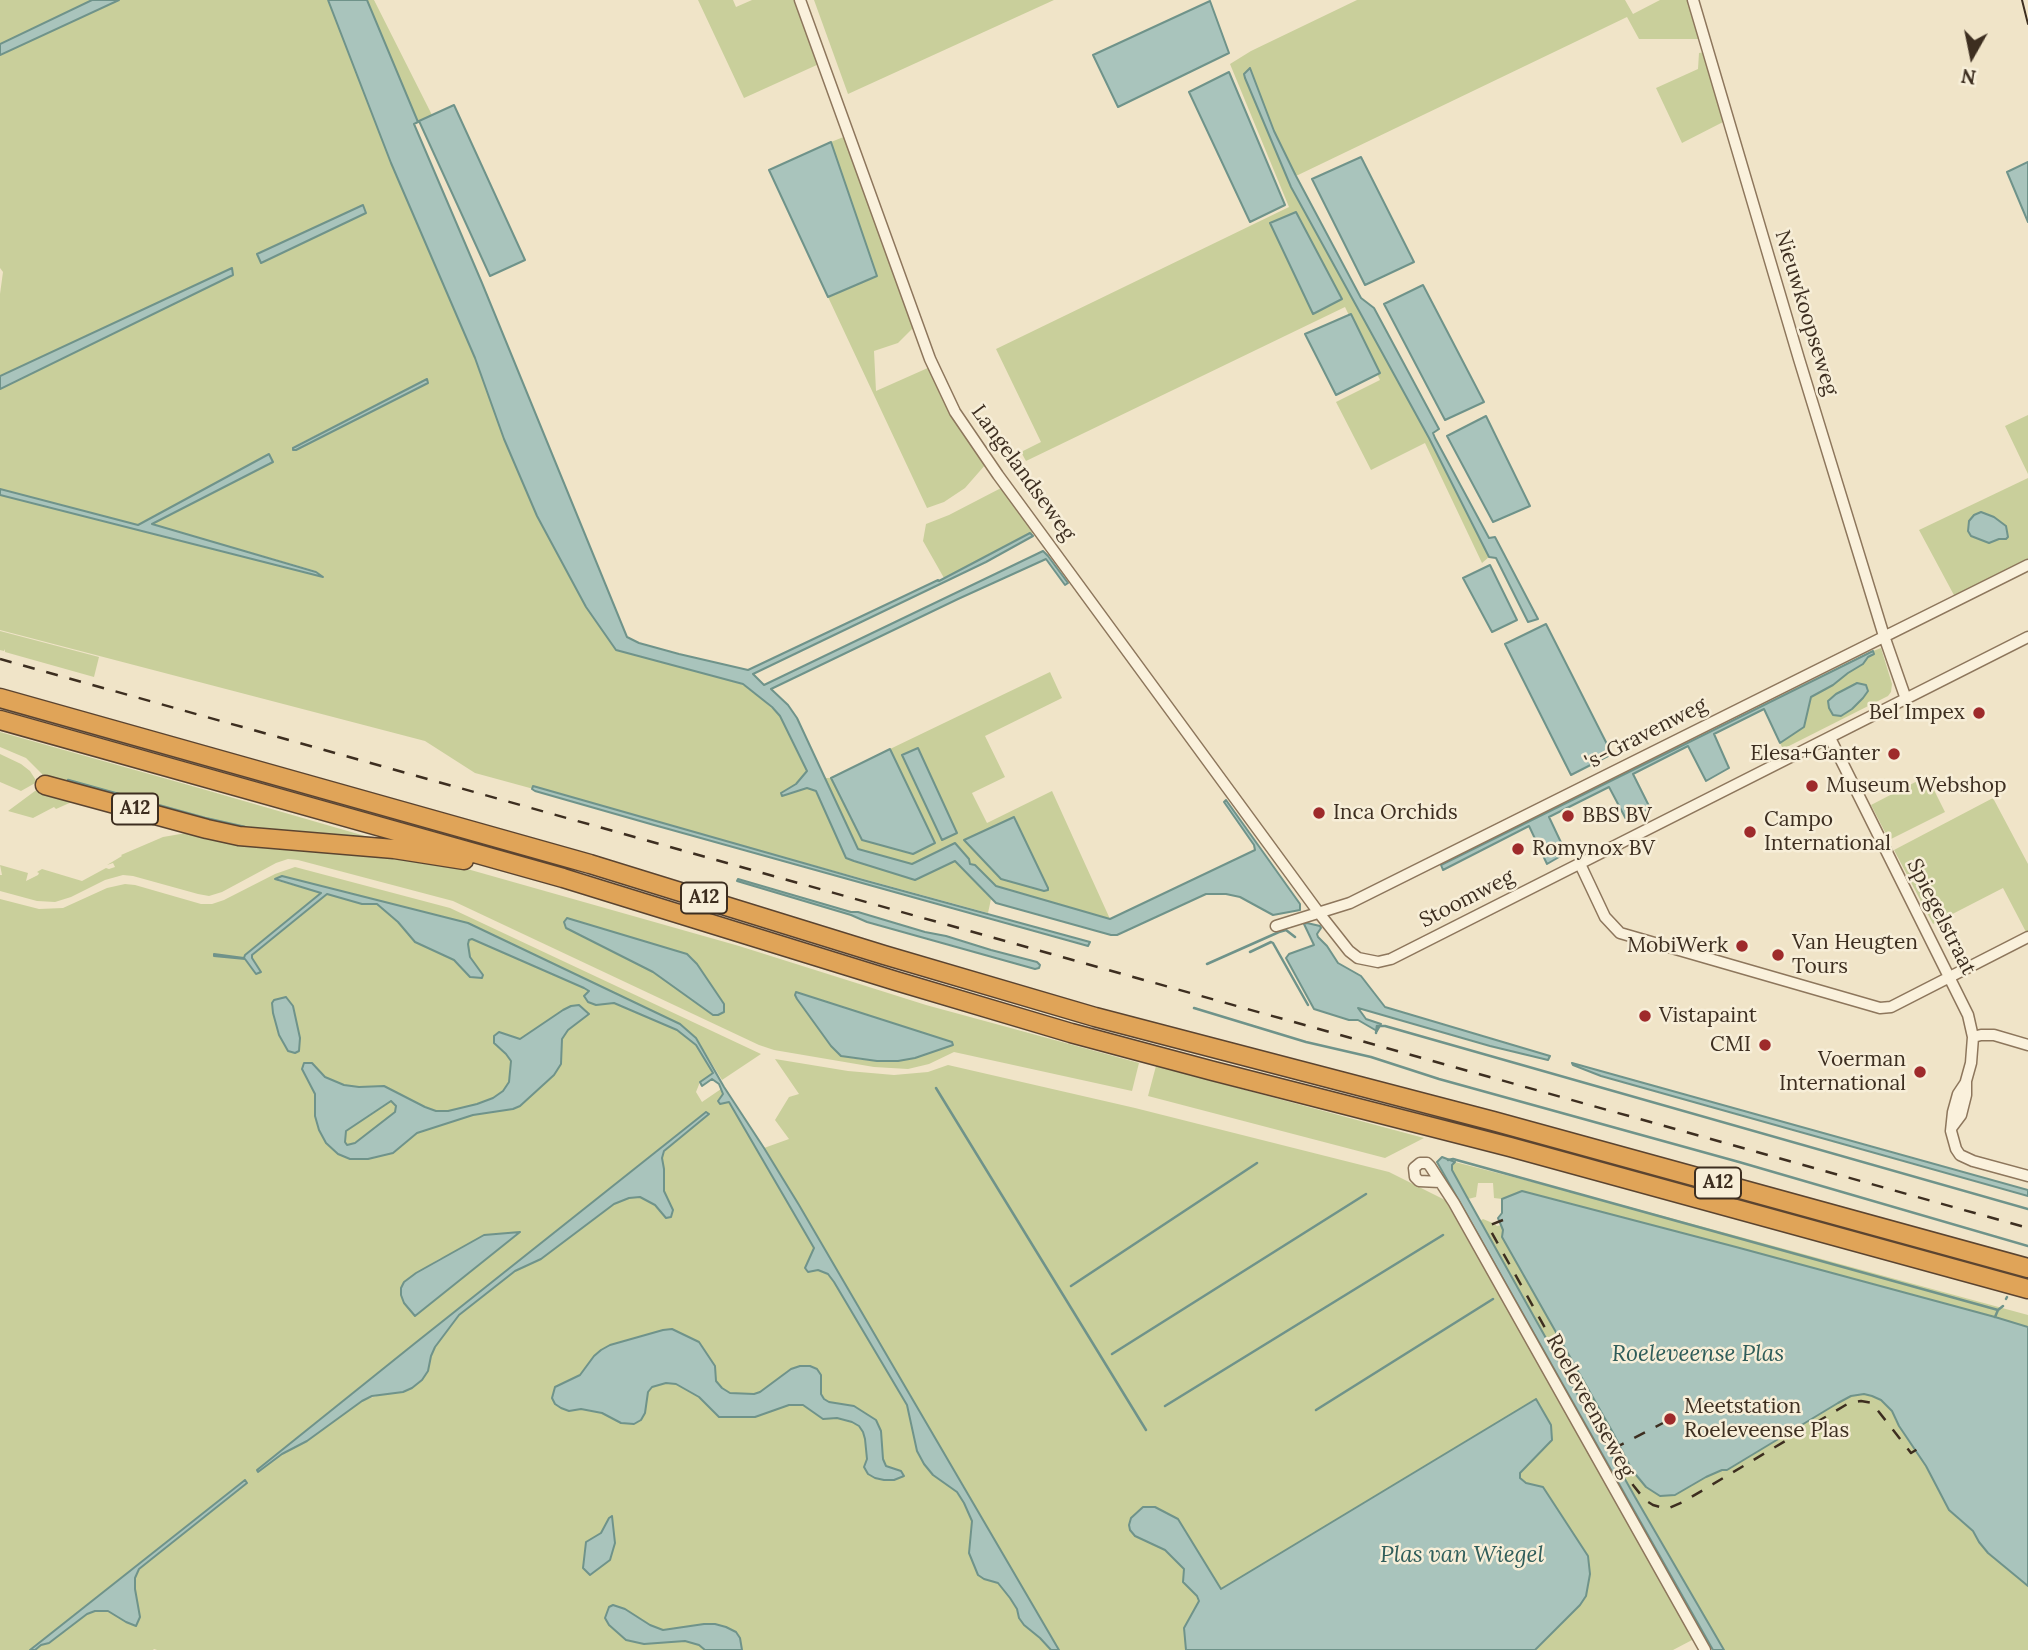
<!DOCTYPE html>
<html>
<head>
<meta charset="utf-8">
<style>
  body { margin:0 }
  #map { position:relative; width:2028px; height:1650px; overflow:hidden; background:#f0e4c8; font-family:Lora,serif }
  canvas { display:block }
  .north { position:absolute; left:1937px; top:21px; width:70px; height:70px; -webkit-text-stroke:5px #f7eed8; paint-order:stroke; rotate:189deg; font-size:19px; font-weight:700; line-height:28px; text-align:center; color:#3d2e20 }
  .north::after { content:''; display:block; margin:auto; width:24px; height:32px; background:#3d2e20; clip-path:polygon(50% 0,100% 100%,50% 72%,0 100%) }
</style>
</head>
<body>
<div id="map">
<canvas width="2028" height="1650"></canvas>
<div class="north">N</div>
</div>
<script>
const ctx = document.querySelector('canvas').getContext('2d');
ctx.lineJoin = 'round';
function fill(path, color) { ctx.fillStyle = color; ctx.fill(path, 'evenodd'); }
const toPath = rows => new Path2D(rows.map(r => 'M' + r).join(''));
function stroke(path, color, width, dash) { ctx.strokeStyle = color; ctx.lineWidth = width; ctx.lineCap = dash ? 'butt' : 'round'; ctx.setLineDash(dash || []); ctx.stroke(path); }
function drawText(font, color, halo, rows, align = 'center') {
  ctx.font = font + ' Lora,serif'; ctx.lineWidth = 5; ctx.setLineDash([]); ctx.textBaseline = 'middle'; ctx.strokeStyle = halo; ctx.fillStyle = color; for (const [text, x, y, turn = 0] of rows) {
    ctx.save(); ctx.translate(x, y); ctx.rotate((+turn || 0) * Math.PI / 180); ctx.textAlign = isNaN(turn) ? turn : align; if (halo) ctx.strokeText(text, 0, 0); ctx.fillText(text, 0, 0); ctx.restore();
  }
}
const green = toPath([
  [0,0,92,0,0,44],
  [119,0,328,0,391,163,475,358,504,439,537,516,586,607,616,650,731,680,750,688,780,716,807,771,796,784,781,793,782,796,807,788,816,791,846,858,911,879,955,861,991,899,988,913,475,773,425,741,0,630,0,495,321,576,316,571,151,524,273,462,269,454,138,525,0,489,0,389,233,275,233,271,0,376,0,294,3,272,0,268,0,55],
  [362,205,365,214,261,263,257,254],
  [427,379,428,383,296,450,294,450,293,447],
  [367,0,374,0,432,115,418,122],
  [698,0,733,0,736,7,752,0,796,0,819,64,744,98],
  [814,0,1054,0,848,94],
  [1357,0,1625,0,1633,14,1660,0,1690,0,1701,39,1639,39,1627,17,1296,176,1274,131,1291,187,1429,438,1489,557,1482,563,1425,443,1371,470,1336,402,1380,380,1345,307,1026,461,1021,452,1041,442,996,349,1289,207,1230,64,1251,51],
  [1705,52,1725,121,1682,143,1656,88,1698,69,1699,53],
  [846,136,915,326,898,343,874,351,876,391,930,367,940,395,952,416,986,464,965,488,944,502,927,508,828,297,876,275,831,142],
  [2028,415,2028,474,2005,426],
  [2028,478,2028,560,1955,597,1919,530],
  [1003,487,1035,532,944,578,923,541,926,524,949,515],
  [0,631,99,657,94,677,5,652,5,649,4,651,0,650],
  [1881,648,1892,684,1891,692,1888,696,1783,749,1780,743,1804,727,1810,697,1833,685,1848,673,1863,664,1868,657,1874,654,1873,651],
  [1050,672,1062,698,985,736,1005,777,972,793,987,823,1052,791,1110,919,996,886,975,865,970,864,952,844,912,864,858,849,824,778,831,778,862,840,912,854,916,852,935,843,890,749],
  [1015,817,1025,840,1044,891,1001,879,964,840],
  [0,732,199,788,396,845,260,836,47,779,26,758,0,747],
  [0,754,21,764,30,771,37,782,21,791,0,782],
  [1927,776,1945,812,1889,840,1871,805],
  [42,789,74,801,56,809,54,807,33,818,8,811,35,791],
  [1993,798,2028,864,2028,931,2026,932,2003,888,1933,924,1894,850],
  [192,832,439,861,739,946,926,1005,1139,1063,1132,1091,954,1052,929,1064,908,1069,874,1067,774,1050,759,1045,453,901,298,860,288,859,276,863,222,892,209,896,198,894,133,876,123,875,105,880,71,897,55,902,37,901,0,891,0,875,2,875,0,865,28,873,26,881,38,875,39,873,37,872,42,869,82,881,106,868,109,869,115,867,113,863,107,865,122,856,121,855,163,837],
  [565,919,577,921,687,954,693,959,724,1004,724,1012,716,1016,711,1014,653,972],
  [796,992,952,1042,953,1045,915,1058,898,1061,863,1060,841,1056,831,1046,797,999],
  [295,867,450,908,761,1054,722,1080,696,1038,468,923,282,876,278,881,362,904,377,904,398,922,415,942,454,960,471,977,483,975,470,957,468,944,469,940,472,939,576,983,589,991,596,1005,614,1003,677,1030,696,1045,713,1073,700,1082,696,1092,702,1102,721,1089,723,1096,718,1101,720,1103,729,1102,768,1155,764,1148,789,1139,775,1120,789,1097,799,1094,775,1059,848,1071,894,1075,928,1072,948,1065,1135,1108,1389,1172,1445,1200,1694,1639,1673,1650,1536,1650,1580,1605,1590,1574,1588,1556,1543,1487,1526,1483,1519,1478,1520,1473,1552,1440,1552,1435,1536,1399,1221,1589,1178,1519,1135,1536,1164,1550,1184,1569,1183,1582,1197,1596,1199,1601,1184,1628,1186,1650,157,1650,154,1649,153,1650,35,1650,41,1645,49,1643,87,1614,95,1611,108,1611,126,1622,140,1617,135,1589,135,1578,139,1569,247,1483,245,1480,30,1650,0,1650,0,899,39,909,63,908,107,888,125,884,135,885,201,904,212,904,224,900,275,874],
  [706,1112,709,1114,665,1150,662,1158,664,1169,664,1191,673,1210,666,1218,655,1205,640,1197,629,1198,614,1204,541,1259,515,1271,459,1315,435,1347,431,1356,428,1371,422,1380,362,1401,307,1441,282,1454,258,1472,257,1470,414,1344],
  [517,1234,404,1282,439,1259,457,1252,484,1235],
  [1156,1066,1424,1138,1385,1158,1148,1096],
  [1455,1162,1641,1210,2028,1315,2028,1327,1995,1317,1736,1247,1522,1191,1502,1199,1494,1198,1493,1183,1478,1183,1476,1197,1468,1199,1452,1170,1452,1165],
  [1483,1219,1495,1224,1497,1226,1501,1225,1503,1230,1502,1235,1510,1251,1612,1431,1632,1470,1646,1487,1660,1496,1675,1495,1706,1477,1722,1470,1727,1470,1826,1408,1851,1396,1864,1394,1877,1398,1885,1403,1892,1411,1896,1421,1926,1466,1946,1504,1959,1520,1973,1531,1979,1542,1988,1553,2028,1586,2028,1650,1724,1650,1635,1497,1480,1221]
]);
const water = toPath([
  [92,0,119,0,0,55,0,44,92,0],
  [328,0,367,0,418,122,414,124,482,283,627,637,639,643,679,654,748,670,938,580,939,581,1030,533,1033,536,986,562,753,674,764,685,1043,551,1048,556,1068,583,1065,585,1046,559,958,599,771,689,788,705,797,718,858,849,912,864,955,843,969,859,970,864,975,865,996,886,1110,919,1255,850,1254,845,1224,802,1226,800,1300,904,1300,910,1273,915,1240,897,1226,894,1206,894,1117,935,1111,935,996,903,955,861,915,880,854,861,846,858,816,791,807,788,782,796,781,793,796,784,807,771,780,716,772,707,743,684,616,650,586,607,537,516,504,439,475,358,391,163,328,0],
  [1210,1,1229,53,1118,107,1093,55,1210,1],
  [1250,68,1274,131,1296,176,1361,298,1374,308,1439,429,1433,433,1435,438,1489,538,1495,537,1538,619,1528,622,1496,558,1489,557,1429,438,1291,187,1245,78,1244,74,1250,68],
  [1229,72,1285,205,1250,222,1189,92,1229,72],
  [454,105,525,260,490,276,419,121,454,105],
  [831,142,877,276,828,297,769,170,831,142],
  [1361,157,1414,262,1365,285,1312,179,1361,157],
  [2028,162,2028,222,2007,172,2028,162],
  [363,205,366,213,261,263,257,254,363,205],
  [1296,212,1342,299,1313,314,1270,223,1296,212],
  [232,268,233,275,0,389,0,376,232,268],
  [1423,285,1484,402,1445,420,1384,304,1423,285],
  [1351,314,1380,373,1336,395,1305,334,1351,314],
  [427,379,428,383,296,450,293,450,293,448,427,379],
  [1486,416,1530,506,1493,522,1447,436,1486,416],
  [269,454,273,462,152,524,316,572,323,577,0,495,0,489,138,525,269,454],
  [1981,512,1994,517,2006,526,2008,537,2006,539,1999,539,1989,543,1971,536,1968,531,1969,521,1974,515,1981,512],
  [1490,565,1517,620,1492,632,1463,578,1490,565],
  [1546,624,1612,754,1571,775,1505,644,1546,624],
  [1873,651,1874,654,1868,657,1863,664,1848,673,1833,685,1811,697,1804,727,1780,743,1764,709,1714,734,1729,768,1706,781,1688,746,1633,774,1650,808,1627,821,1609,787,1549,817,1566,853,1547,864,1529,826,1443,870,1441,865,1873,651],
  [1857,683,1866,685,1868,691,1863,698,1852,709,1841,716,1833,715,1829,708,1828,701,1836,694,1857,683],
  [918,748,957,833,942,840,902,755,918,748],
  [890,749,935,843,913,854,862,840,831,778,890,749],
  [533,786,863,880,1090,942,1088,946,654,825,535,791,532,789,533,786],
  [1014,817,1048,888,1048,890,1044,891,1001,879,964,840,1014,817],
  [282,876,468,923,680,1024,696,1038,724,1087,764,1148,799,1205,1059,1650,1051,1650,1040,1638,1024,1625,1019,1618,1017,1609,1010,1598,998,1583,984,1579,978,1575,969,1553,972,1521,964,1503,957,1492,933,1475,924,1464,917,1451,907,1405,834,1282,828,1274,818,1270,808,1272,805,1268,814,1248,729,1102,720,1104,718,1101,723,1094,719,1084,712,1079,702,1086,700,1082,713,1073,696,1045,677,1030,614,1003,596,1005,588,1002,584,996,589,991,584,988,472,939,469,940,468,944,470,957,483,975,482,978,470,977,454,960,415,942,398,922,377,904,362,904,327,894,252,955,252,958,261,972,256,974,245,959,214,956,214,954,244,958,245,955,321,893,275,879,282,876],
  [738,879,851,912,858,912,925,932,946,936,991,950,1037,962,1040,965,1039,968,1035,969,867,922,851,915,737,881,738,879],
  [567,918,687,954,697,964,722,1001,724,1004,724,1012,718,1015,713,1015,653,972,566,928,564,922,567,918],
  [1307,923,1320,926,1321,928,1317,934,1318,937,1327,946,1338,963,1361,976,1385,1007,1550,1056,1548,1060,1490,1046,1358,1008,1366,1019,1381,1024,1377,1031,1358,1020,1349,1020,1314,1009,1286,958,1289,954,1314,945,1304,924,1307,923],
  [796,992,952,1042,953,1045,915,1058,898,1061,877,1061,841,1056,831,1046,797,999,795,995,796,992],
  [286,997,293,1006,300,1038,299,1051,295,1053,288,1051,279,1035,273,1013,272,1003,274,1000,286,997],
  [579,1005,589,1014,568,1030,562,1039,561,1064,554,1075,520,1106,513,1109,473,1115,417,1133,393,1153,368,1159,350,1159,338,1154,326,1143,319,1130,315,1116,315,1094,302,1069,304,1063,312,1063,325,1077,344,1085,359,1087,384,1086,425,1107,436,1111,448,1111,477,1104,493,1098,503,1091,509,1082,511,1061,506,1054,494,1043,494,1036,499,1032,520,1039,563,1010,571,1006,579,1005],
  [391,1101,396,1106,395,1112,355,1143,347,1145,345,1142,346,1131,391,1101],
  [1572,1063,2028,1190,2028,1196,1601,1076,1573,1065,1572,1063],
  [706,1112,709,1114,664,1151,662,1158,664,1169,664,1191,673,1210,671,1217,666,1218,655,1205,640,1197,629,1198,614,1204,541,1259,515,1271,459,1315,435,1347,431,1356,428,1371,422,1380,412,1388,403,1392,372,1396,362,1401,307,1441,282,1454,258,1472,257,1470,414,1344,706,1112],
  [1442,1157,1455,1162,1452,1165,1452,1170,1468,1199,1635,1497,1724,1650,1713,1650,1437,1162,1442,1157],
  [1522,1191,1736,1247,1995,1317,2028,1327,2028,1586,1988,1553,1979,1542,1973,1531,1949,1510,1926,1466,1899,1426,1892,1411,1881,1400,1872,1396,1864,1394,1851,1396,1838,1403,1727,1470,1722,1470,1706,1477,1675,1495,1660,1496,1646,1487,1632,1470,1612,1431,1502,1237,1503,1230,1498,1218,1502,1213,1502,1199,1522,1191],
  [520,1232,415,1316,404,1303,401,1295,401,1288,404,1282,416,1273,484,1235,520,1232],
  [672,1329,699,1342,715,1366,716,1381,722,1388,730,1393,754,1394,760,1392,791,1369,800,1366,810,1366,817,1369,821,1375,821,1394,824,1399,829,1402,854,1406,876,1420,881,1431,883,1459,886,1466,901,1471,904,1476,894,1480,884,1480,875,1478,868,1474,864,1467,867,1459,865,1439,863,1432,859,1426,852,1422,837,1418,823,1419,803,1405,789,1405,755,1417,719,1417,699,1397,676,1384,666,1383,652,1387,648,1392,645,1413,641,1420,634,1424,621,1423,602,1413,581,1409,569,1411,561,1408,555,1404,552,1398,555,1387,580,1375,594,1356,601,1350,610,1345,663,1330,672,1329],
  [1536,1399,1551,1425,1552,1440,1520,1473,1520,1478,1526,1483,1543,1487,1588,1556,1590,1574,1586,1596,1580,1605,1535,1650,1186,1650,1184,1628,1199,1601,1197,1596,1183,1582,1184,1569,1165,1550,1135,1536,1130,1530,1129,1525,1131,1518,1143,1507,1155,1507,1178,1519,1221,1589,1536,1399],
  [245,1480,247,1483,139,1569,135,1578,135,1589,140,1617,136,1626,126,1622,108,1611,95,1611,87,1614,49,1643,41,1645,35,1650,30,1650,245,1480],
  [612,1516,615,1543,610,1560,590,1575,583,1568,586,1542,601,1533,609,1518,612,1516],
  [613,1605,625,1609,650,1625,663,1630,704,1624,715,1624,726,1627,736,1632,740,1638,742,1650,705,1650,699,1645,685,1641,644,1644,626,1640,609,1625,605,1618,609,1607,613,1605]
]);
const stream = toPath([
  [68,780,205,818,245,827],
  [1250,952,1271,942,1273,943,1308,1005],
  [1207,964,1279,932,1286,930,1295,937],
  [1194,1008,1306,1042,1371,1057,1439,1079,1739,1162,2028,1246],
  [1376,1033,1377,1026,1385,1026,2028,1209],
  [936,1088,1146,1430],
  [1448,1160,1453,1159,1998,1310],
  [1071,1286,1257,1163],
  [2006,1299,2007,1297],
  [1995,1317,1998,1310,2003,1306],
  [1112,1354,1366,1194],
  [1165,1406,1443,1235],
  [1316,1410,1493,1299]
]);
const street = toPath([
  [800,0,930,359,955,412,998,475,1319,913,1349,951,1358,958,1378,962,1391,959,2028,637],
  [1693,0,1799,359,1884,636,1906,699],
  [1830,738,1968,1015,1973,1037,1971,1063,1966,1081,1966,1095,1961,1115,1952,1127],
  [1580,864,1605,917,1620,933,1880,1008,1891,1007,2028,937],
  [1276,926,1350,903,2028,565],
  [1973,1037,1981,1035,1994,1035,2028,1045],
  [1966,1082,1958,1094,1953,1112,1951,1131,1956,1149,1960,1155,1973,1161,2028,1176],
  [1440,1182,1419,1181,1415,1177,1414,1168,1420,1163,1427,1163,1430,1166,1454,1203,1705,1650]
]);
const highway = toPath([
  [0,698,590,864,884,955,1095,1017,1493,1121,2028,1268],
  [0,720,563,878,896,981,1071,1033,1213,1071,1510,1147,2028,1289],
  [45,785,207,829,239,836,394,849,464,860]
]);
const tram = toPath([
  [2022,0,2028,24]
]);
const rail = toPath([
  [0,659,2028,1228],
  [1503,1220,1488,1226,1633,1485,1645,1500,1653,1505,1667,1509,1683,1502,1849,1403,1861,1401,1872,1403,1911,1453,1921,1447],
  [1613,1449,1663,1423]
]);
const markers = [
  [1979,713,7,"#9e2a2b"],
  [1894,754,7,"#9e2a2b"],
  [1812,786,7,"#9e2a2b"],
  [1319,813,7,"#9e2a2b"],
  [1568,816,7,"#9e2a2b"],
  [1750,832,7,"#9e2a2b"],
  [1518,849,7,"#9e2a2b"],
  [1742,946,7,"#9e2a2b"],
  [1778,955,7,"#9e2a2b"],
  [1645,1016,7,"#9e2a2b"],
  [1765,1045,7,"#9e2a2b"],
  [1920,1072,7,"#9e2a2b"],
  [1670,1419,7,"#9e2a2b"]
];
const shields = [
  [135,809,46],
  [704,898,46],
  [1718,1183,46]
];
const shieldNames = [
  ["A12",135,809],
  ["A12",704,898],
  ["A12",1718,1183]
];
const streetNames = [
  ["Nieuwkoopseweg",1806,313,73],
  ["Langelandseweg",1023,473,54],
  ["'s-Gravenweg",1646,734,-27],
  ["Stoomweg",1467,899,-27],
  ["Spiegelstraat",1941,917,63],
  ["Roeleveenseweg",1590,1406,61]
];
const poiNames = [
  ["Bel Impex",1965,713,"right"],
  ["Elesa+Ganter",1880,754,"right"],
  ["Museum Webshop",1826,786],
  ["Inca Orchids",1333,813],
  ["BBS BV",1582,816],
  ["Campo",1764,820],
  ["International",1764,844],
  ["Romynox BV",1532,849],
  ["Van Heugten",1792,943],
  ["Tours",1792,967],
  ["MobiWerk",1728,946,"right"],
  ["Vistapaint",1659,1016],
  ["CMI",1751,1045,"right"],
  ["Voerman",1906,1060,"right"],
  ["International",1906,1084,"right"],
  ["Meetstation",1684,1407],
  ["Roeleveense Plas",1684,1431]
];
const waterNames = [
  ["Roeleveense Plas",1698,1354],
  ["Plas van Wiegel",1462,1555]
];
fill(green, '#c9cf9b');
fill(water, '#a9c4bc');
stroke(water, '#6f938a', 2);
stroke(stream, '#6f938a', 2.5);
stroke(street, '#8d765c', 13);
stroke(highway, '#5b4430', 21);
stroke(street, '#faf1dc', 10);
stroke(highway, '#e0a458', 18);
stroke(tram, '#3d2e20', 2);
stroke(rail, '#3d2e20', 2.5, [12, 12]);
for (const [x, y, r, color] of markers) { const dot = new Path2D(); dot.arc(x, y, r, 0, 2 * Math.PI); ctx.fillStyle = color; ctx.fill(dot); stroke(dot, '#f7eed8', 2.5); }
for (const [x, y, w] of shields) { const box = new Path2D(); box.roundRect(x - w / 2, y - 15.5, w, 31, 5); ctx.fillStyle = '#f7eed8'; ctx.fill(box); stroke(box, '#3d2e20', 2); }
drawText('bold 19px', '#3d2e20', null, shieldNames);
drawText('21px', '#3d2e20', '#f7eed8', streetNames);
drawText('21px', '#3d2e20', '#f7eed8', poiNames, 'left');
drawText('italic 23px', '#2f5d5a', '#f7eed8', waterNames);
</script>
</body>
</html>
